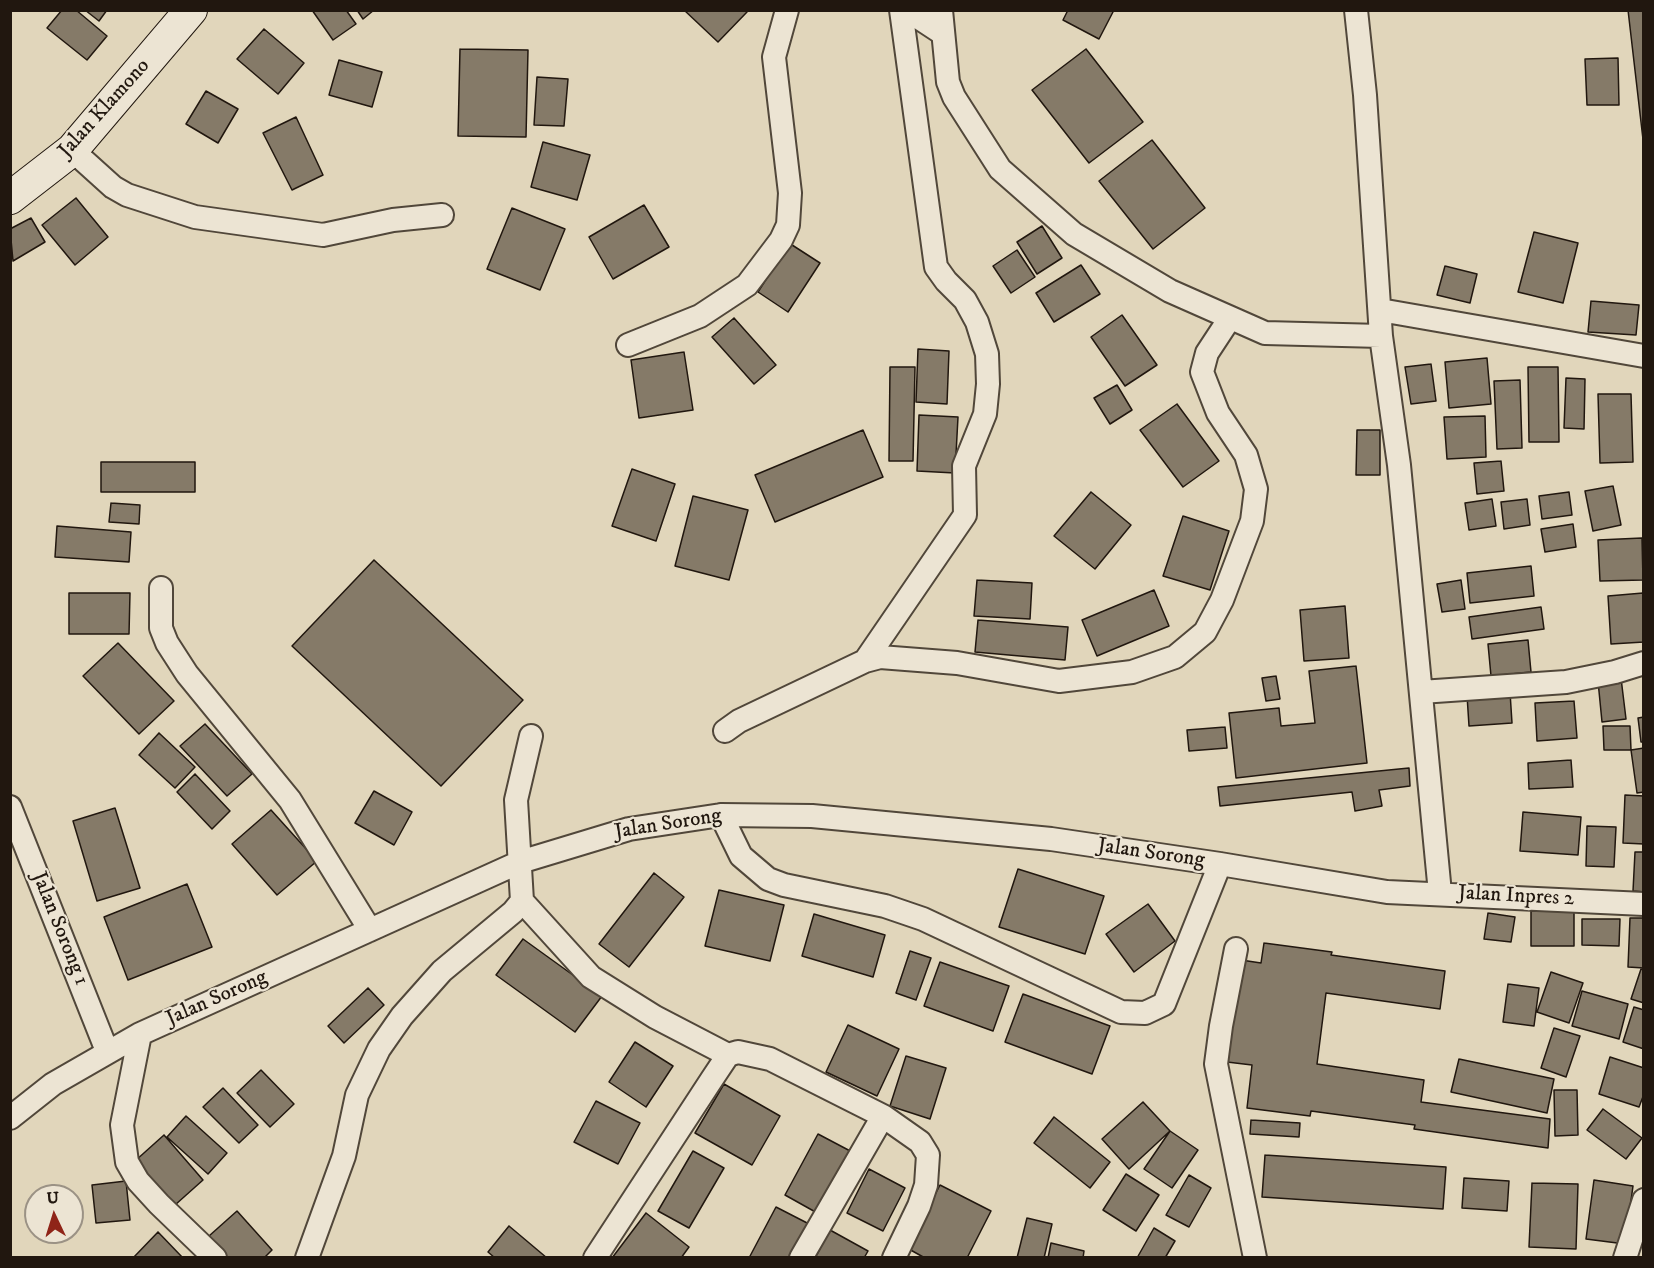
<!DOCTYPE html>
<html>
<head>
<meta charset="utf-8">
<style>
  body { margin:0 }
  #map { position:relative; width:1654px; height:1268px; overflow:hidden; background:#e1d6bb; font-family:"IM FELL DW Pica",serif }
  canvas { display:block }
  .frame { position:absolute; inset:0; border:12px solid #21170f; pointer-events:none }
  .north { position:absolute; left:24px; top:1184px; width:60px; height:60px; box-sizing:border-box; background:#ece4d3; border:2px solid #9b9285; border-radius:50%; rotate:356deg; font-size:16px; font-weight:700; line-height:24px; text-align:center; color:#21170f }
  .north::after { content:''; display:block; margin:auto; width:21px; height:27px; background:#8f2418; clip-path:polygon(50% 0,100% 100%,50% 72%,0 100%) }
</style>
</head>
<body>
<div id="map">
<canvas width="1654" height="1268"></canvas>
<div class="frame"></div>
<div class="north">U</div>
</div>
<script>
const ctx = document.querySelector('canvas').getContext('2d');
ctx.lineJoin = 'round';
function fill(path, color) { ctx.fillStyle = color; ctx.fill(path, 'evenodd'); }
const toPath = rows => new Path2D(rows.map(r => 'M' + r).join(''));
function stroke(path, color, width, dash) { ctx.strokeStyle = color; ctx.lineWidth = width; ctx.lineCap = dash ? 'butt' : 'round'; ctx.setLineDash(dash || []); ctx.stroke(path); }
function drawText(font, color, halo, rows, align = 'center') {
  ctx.font = font + ' "IM FELL DW Pica",serif'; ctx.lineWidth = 4.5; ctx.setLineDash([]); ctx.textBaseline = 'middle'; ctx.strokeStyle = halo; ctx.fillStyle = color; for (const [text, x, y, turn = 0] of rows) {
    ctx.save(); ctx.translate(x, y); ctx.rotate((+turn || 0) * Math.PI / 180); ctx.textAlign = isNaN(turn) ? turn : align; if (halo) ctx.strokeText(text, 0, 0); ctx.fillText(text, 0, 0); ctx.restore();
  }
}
const building = toPath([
  [62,10,76,10,107,36,87,60,47,28,62,10],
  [85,10,107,10,99,21,85,10],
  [312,10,346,10,356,24,333,40,312,10],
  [357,10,374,10,363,19,357,10],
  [684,10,746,10,747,12,718,42,684,10],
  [1068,10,1114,10,1099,39,1063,20,1068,10],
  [1628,10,1644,10,1644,148,1628,10],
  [264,29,304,63,278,94,237,59,264,29],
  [460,49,528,50,526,137,458,136,460,49],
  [1086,49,1143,122,1089,163,1032,90,1086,49],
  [1618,58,1619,105,1587,105,1585,59,1618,58],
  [339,60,382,72,372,107,329,95,339,60],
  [537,77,568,79,564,126,534,125,537,77],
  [206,91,238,109,218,143,186,124,206,91],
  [296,117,323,175,292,190,263,133,296,117],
  [1152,140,1205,208,1153,249,1099,181,1152,140],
  [543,142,590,155,577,200,531,187,543,142],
  [76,198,108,237,75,265,42,225,76,198],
  [644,205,669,247,613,279,589,237,644,205],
  [512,208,565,229,540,290,487,269,512,208],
  [31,218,45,242,13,261,10,229,31,218],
  [1042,226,1062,258,1037,274,1017,242,1042,226],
  [1534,232,1578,243,1563,303,1518,292,1534,232],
  [789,243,820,263,788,312,758,292,789,243],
  [1017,250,1035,277,1011,293,993,266,1017,250],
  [1081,265,1100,294,1054,322,1036,293,1081,265],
  [1445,266,1477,274,1470,303,1437,295,1445,266],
  [1591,301,1639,305,1636,335,1588,332,1591,301],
  [1122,315,1157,365,1125,386,1091,337,1122,315],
  [734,318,776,365,754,384,712,337,734,318],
  [918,349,949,351,947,404,916,402,918,349],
  [684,352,693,410,639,418,631,360,684,352],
  [1487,358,1491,404,1449,408,1445,362,1487,358],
  [1431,364,1436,401,1411,404,1405,367,1431,364],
  [890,367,915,367,913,461,889,461,890,367],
  [1528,367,1558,367,1559,442,1529,442,1528,367],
  [1566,378,1585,379,1584,429,1564,428,1566,378],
  [1520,380,1522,448,1497,449,1494,381,1520,380],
  [1117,385,1132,410,1110,424,1094,398,1117,385],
  [1598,394,1631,394,1633,462,1600,463,1598,394],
  [1177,404,1219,461,1183,487,1140,430,1177,404],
  [919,415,958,417,955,473,917,471,919,415],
  [1485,416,1486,457,1447,459,1444,417,1485,416],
  [863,430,883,477,775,522,755,475,863,430],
  [1357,430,1380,430,1380,475,1356,475,1357,430],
  [1501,461,1504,491,1477,494,1474,463,1501,461],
  [101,462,195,462,195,492,101,492,101,462],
  [632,469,675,484,656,541,612,526,632,469],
  [1613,486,1621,525,1593,531,1585,491,1613,486],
  [1091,492,1131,525,1095,569,1054,536,1091,492],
  [1569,492,1572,515,1542,519,1539,496,1569,492],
  [693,496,748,510,729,580,675,566,693,496],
  [1492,499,1496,526,1469,530,1465,503,1492,499],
  [1527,499,1530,525,1504,529,1501,502,1527,499],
  [111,503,140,505,139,524,109,522,111,503],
  [1183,516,1229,531,1210,590,1163,576,1183,516],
  [1573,524,1576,547,1545,552,1541,529,1573,524],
  [57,526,131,532,129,562,55,557,57,526],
  [1642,538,1643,580,1600,581,1598,540,1642,538],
  [374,560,523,700,441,786,292,646,374,560],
  [1531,566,1534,596,1470,603,1467,573,1531,566],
  [977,580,1032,583,1030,619,974,616,977,580],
  [1461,580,1465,609,1442,612,1437,584,1461,580],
  [1154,590,1169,626,1097,656,1082,620,1154,590],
  [69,593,130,593,129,634,69,634,69,593],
  [1643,593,1644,642,1611,644,1608,596,1643,593],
  [1345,606,1349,658,1304,661,1300,610,1345,606],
  [1541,607,1544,629,1472,639,1469,617,1541,607],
  [978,620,1068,627,1065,660,975,652,978,620],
  [1528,640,1531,672,1491,676,1488,644,1528,640],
  [118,643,174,701,139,734,83,676,118,643],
  [1356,666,1367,763,1236,778,1229,713,1279,708,1281,726,1315,723,1309,671,1356,666],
  [1276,676,1280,699,1266,701,1262,678,1276,676],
  [1621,678,1626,719,1602,722,1598,681,1621,678],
  [1510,692,1512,723,1469,726,1467,695,1510,692],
  [1574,701,1577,738,1537,741,1535,703,1574,701],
  [1644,717,1644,742,1641,742,1638,718,1644,717],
  [205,724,252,774,227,796,180,746,205,724],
  [1603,726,1630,726,1631,750,1604,750,1603,726],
  [1225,727,1227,748,1189,751,1187,730,1225,727],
  [159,733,195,767,175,788,139,755,159,733],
  [1644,748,1644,792,1637,793,1631,750,1644,748],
  [1571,760,1573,787,1529,789,1528,763,1571,760],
  [1409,768,1410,786,1379,790,1382,806,1355,811,1352,792,1220,806,1218,787,1409,768],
  [195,774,230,811,212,829,177,792,195,774],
  [374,791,412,812,394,845,355,823,374,791],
  [1625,795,1644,796,1644,844,1623,843,1625,795],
  [115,808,140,888,97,901,73,821,115,808],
  [271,810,317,861,277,895,232,844,271,810],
  [1523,812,1581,817,1578,855,1520,851,1523,812],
  [1587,826,1616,827,1614,867,1586,866,1587,826],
  [1635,852,1644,852,1644,892,1633,891,1635,852],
  [1018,869,1104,896,1085,954,999,927,1018,869],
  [654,873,684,897,629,967,599,944,654,873],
  [187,884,212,947,128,980,104,917,187,884],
  [719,890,784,905,770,961,705,946,719,890],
  [1148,904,1175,941,1134,972,1106,934,1148,904],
  [1531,911,1574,911,1574,946,1531,946,1531,911],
  [1488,913,1515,917,1511,942,1484,939,1488,913],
  [814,914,885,935,873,977,802,956,814,914],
  [1630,918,1644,918,1644,968,1628,967,1630,918],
  [1582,919,1620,919,1619,946,1582,945,1582,919],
  [523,939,602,996,575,1032,496,975,523,939],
  [1264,943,1332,952,1331,955,1445,971,1440,1009,1326,993,1317,1064,1424,1080,1421,1102,1550,1119,1548,1148,1414,1129,1415,1125,1311,1111,1310,1116,1247,1108,1252,1065,1227,1062,1241,960,1261,963,1264,943],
  [910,951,931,958,916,1000,896,993,910,951],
  [940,962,1009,986,993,1031,924,1006,940,962],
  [1641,969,1644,970,1644,1003,1631,999,1641,969],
  [1551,972,1583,983,1569,1023,1537,1012,1551,972],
  [1508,984,1539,988,1534,1026,1503,1022,1508,984],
  [368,988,384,1005,344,1043,328,1026,368,988],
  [1582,991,1628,1004,1619,1039,1572,1026,1582,991],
  [1023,994,1110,1026,1092,1074,1005,1042,1023,994],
  [1634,1007,1644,1010,1644,1049,1623,1042,1634,1007],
  [848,1025,899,1049,877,1096,826,1072,848,1025],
  [1554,1028,1580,1036,1566,1077,1541,1068,1554,1028],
  [635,1042,673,1066,646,1107,609,1082,635,1042],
  [906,1056,946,1068,930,1119,890,1106,906,1056],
  [1610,1057,1644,1068,1644,1094,1639,1107,1599,1094,1610,1057],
  [1459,1059,1554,1079,1547,1113,1451,1092,1459,1059],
  [261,1070,294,1104,270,1127,237,1093,261,1070],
  [724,1084,780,1116,752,1165,695,1133,724,1084],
  [223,1088,258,1125,239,1143,203,1107,223,1088],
  [1554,1090,1577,1090,1578,1135,1555,1136,1554,1090],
  [596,1101,640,1123,618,1164,574,1142,596,1101],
  [1143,1102,1170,1131,1129,1169,1102,1139,1143,1102],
  [1603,1109,1642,1138,1626,1159,1587,1130,1603,1109],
  [186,1116,227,1153,208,1174,167,1137,186,1116],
  [1054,1117,1110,1162,1090,1188,1034,1143,1054,1117],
  [1251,1120,1300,1123,1299,1137,1250,1134,1251,1120],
  [1170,1131,1198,1150,1172,1188,1144,1169,1170,1131],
  [818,1134,854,1153,819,1214,785,1195,818,1134],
  [164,1135,203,1180,175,1205,135,1161,164,1135],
  [693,1151,724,1168,689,1228,658,1211,693,1151],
  [1265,1155,1446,1167,1443,1209,1262,1197,1265,1155],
  [869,1169,905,1188,883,1231,847,1213,869,1169],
  [1126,1174,1159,1195,1136,1231,1103,1210,1126,1174],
  [1189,1175,1211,1188,1189,1227,1166,1215,1189,1175],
  [1464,1178,1509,1181,1507,1211,1462,1208,1464,1178],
  [1594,1180,1633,1186,1625,1244,1586,1239,1594,1180],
  [126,1181,130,1220,96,1223,92,1185,126,1181],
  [1532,1183,1578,1184,1576,1249,1529,1247,1532,1183],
  [940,1185,991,1211,967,1258,925,1258,907,1248,940,1185],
  [776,1207,811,1225,793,1258,749,1258,776,1207],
  [237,1211,272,1250,264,1258,228,1258,209,1236,237,1211],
  [646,1213,689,1247,681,1258,612,1258,646,1213],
  [1027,1218,1052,1224,1044,1258,1017,1258,1027,1218],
  [509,1226,547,1258,495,1258,488,1252,509,1226],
  [1154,1228,1175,1241,1165,1258,1137,1258,1154,1228],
  [830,1230,868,1251,864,1258,815,1258,830,1230],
  [158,1232,183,1258,133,1258,158,1232],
  [1051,1243,1084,1251,1083,1258,1048,1258,1051,1243]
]);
const minor = toPath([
  [907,10,942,33],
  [941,10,948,82,954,97,1000,169,1074,234,1170,291,1265,333,1381,336,1365,95,1356,10],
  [72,150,113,187,127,195,195,217,323,235,393,220,442,215],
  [1380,310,1644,356],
  [1381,336,1399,465,1440,893],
  [628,345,700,316,747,285,781,240,788,225,790,193,774,57,787,10],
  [161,588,161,628,167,643,187,674,290,800,370,930],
  [865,661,965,515,964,466,985,414,988,384,987,354,977,322,965,300,946,281,936,267,901,10],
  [1421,692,1566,682,1615,672,1644,663],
  [725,731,739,721,865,661,880,657,957,663,1059,681,1132,672,1175,657,1205,632,1222,600,1252,521,1256,489,1246,455,1218,413,1202,372,1207,353,1230,318],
  [10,807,107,1051],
  [721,815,741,856,768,879,784,885,885,906,923,919,1121,1012,1145,1013,1164,1004,1220,864],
  [522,901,591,977,655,1017,728,1055],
  [1236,949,1221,1026,1216,1064,1255,1258],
  [140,1034,122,1125,127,1162,138,1181,159,1204,215,1258],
  [10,1118,53,1084,140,1034,520,862,629,829,721,815,812,816,1051,839,1220,864,1387,892,1644,904],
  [307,1258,344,1156,357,1095,379,1049,402,1016,442,971,513,912,522,901,516,800,531,736],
  [595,1258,712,1079,728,1055,738,1052,770,1059,883,1116,920,1142,928,1155,926,1185,919,1206,894,1258],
  [801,1258,883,1116],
  [1625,1258,1644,1200]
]);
const secondary = toPath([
  [10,198,72,150,191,10]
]);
const streetNames = [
  ["Jalan Klamono",105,109,-48],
  ["Jalan Sorong",668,825,-9],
  ["Jalan Sorong",1151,854,8],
  ["Jalan Inpres 2",1516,897,3],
  ["Jalan Sorong 1",59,929,68],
  ["Jalan Sorong",217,999,-24]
];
fill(building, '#857a68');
stroke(building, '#21170f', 1.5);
stroke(minor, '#51473a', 26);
stroke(secondary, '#21170f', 34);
stroke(minor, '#ece4d3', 22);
stroke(secondary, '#ece4d3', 32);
drawText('21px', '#21170f', '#ece4d3', streetNames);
</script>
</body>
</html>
